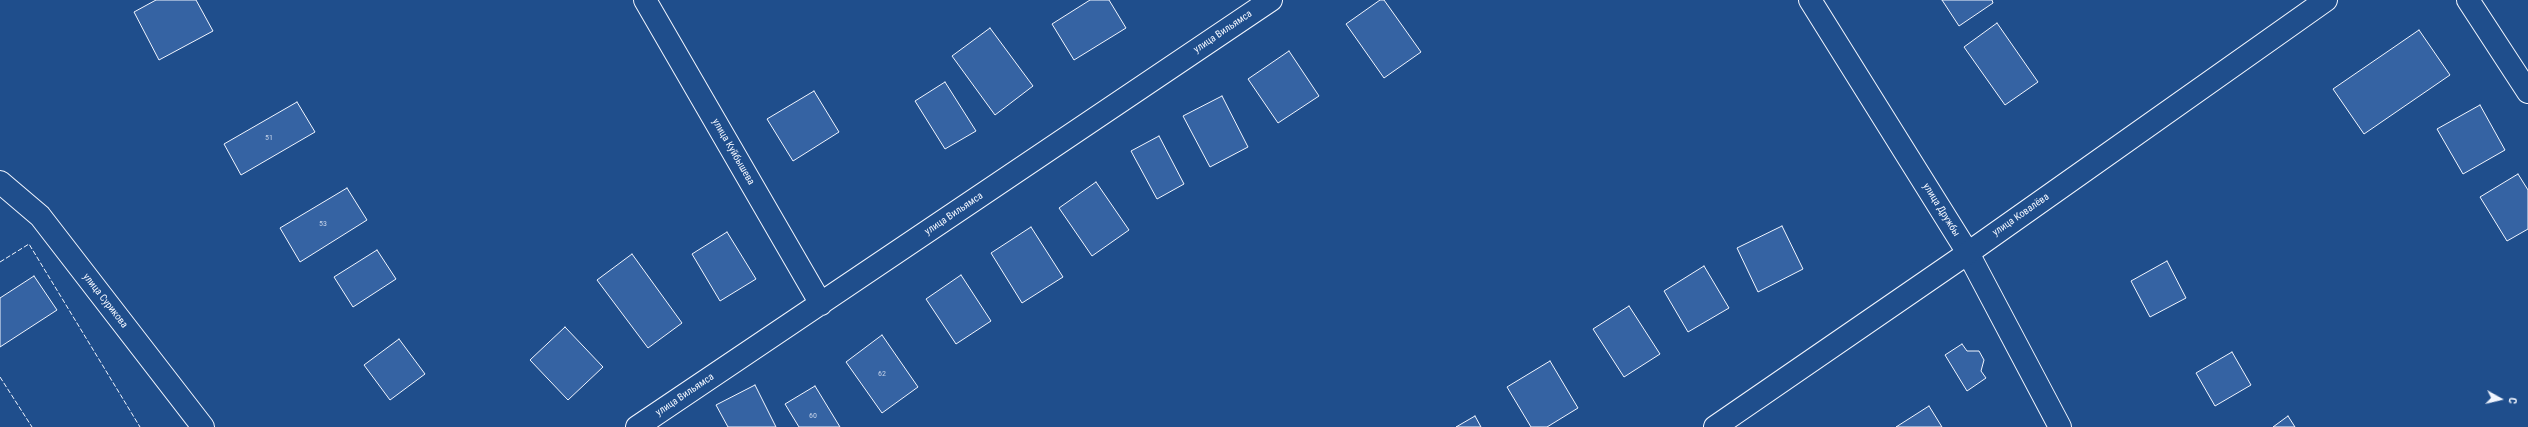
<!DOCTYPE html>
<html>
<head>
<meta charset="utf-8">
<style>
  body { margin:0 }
  #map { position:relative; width:2528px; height:427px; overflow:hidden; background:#1f4e8c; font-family:"Roboto Condensed",sans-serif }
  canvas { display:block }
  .north { position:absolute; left:2480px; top:379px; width:40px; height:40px; -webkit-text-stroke:3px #1f4e8c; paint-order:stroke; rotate:98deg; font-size:11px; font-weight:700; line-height:16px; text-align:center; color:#f2f6ff }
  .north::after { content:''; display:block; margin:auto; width:14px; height:18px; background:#f2f6ff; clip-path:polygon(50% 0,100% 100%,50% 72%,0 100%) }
</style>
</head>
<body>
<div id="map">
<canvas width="2528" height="427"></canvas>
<div class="north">С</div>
</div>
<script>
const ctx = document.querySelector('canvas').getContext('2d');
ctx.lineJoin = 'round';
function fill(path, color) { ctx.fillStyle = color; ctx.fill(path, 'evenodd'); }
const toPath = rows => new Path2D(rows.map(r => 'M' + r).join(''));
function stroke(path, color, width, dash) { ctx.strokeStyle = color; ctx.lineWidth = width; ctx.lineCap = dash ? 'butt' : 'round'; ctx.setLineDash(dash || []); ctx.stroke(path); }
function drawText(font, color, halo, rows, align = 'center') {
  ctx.font = font + ' "Roboto Condensed",sans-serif'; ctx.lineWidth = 3; ctx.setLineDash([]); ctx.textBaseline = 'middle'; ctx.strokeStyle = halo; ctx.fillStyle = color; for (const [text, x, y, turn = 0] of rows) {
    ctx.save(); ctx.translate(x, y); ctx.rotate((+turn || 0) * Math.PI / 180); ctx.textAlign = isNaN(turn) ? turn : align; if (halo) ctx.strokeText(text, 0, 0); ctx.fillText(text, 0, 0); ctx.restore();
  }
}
const building = toPath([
  [156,0,196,0,213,31,159,60,134,12,156,0],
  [1090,0,1109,0,1126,28,1074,60,1052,24,1090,0],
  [1380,0,1384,0,1421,52,1384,78,1346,24,1380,0],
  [1942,0,1992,0,1993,3,1959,26,1942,0],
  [1997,23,2038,82,2005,105,1964,47,1997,23],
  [990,28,1033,86,995,115,952,56,990,28],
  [2419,30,2450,75,2364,134,2333,89,2419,30],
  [1289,51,1319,96,1278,123,1248,79,1289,51],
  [945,82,976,131,945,149,915,101,945,82],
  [814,91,839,132,793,161,767,119,814,91],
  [1222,96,1248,147,1210,167,1183,116,1222,96],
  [297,102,315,132,241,175,224,144,297,102],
  [2480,105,2505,150,2463,174,2437,129,2480,105],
  [1159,136,1184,184,1157,199,1131,151,1159,136],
  [2518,174,2528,190,2528,229,2507,241,2480,197,2518,174],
  [1096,182,1129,230,1092,256,1059,208,1096,182],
  [347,188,367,220,300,262,280,228,347,188],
  [1782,226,1803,269,1758,292,1737,248,1782,226],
  [1031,227,1063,277,1022,303,991,253,1031,227],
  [727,232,756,279,720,301,692,254,727,232],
  [377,250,396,279,353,307,334,277,377,250],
  [632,254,682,323,648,348,597,280,632,254],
  [2167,261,2186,298,2150,317,2131,281,2167,261],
  [1704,266,1729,308,1688,332,1664,291,1704,266],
  [961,275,991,321,956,344,926,299,961,275],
  [34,276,57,310,0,347,0,298,34,276],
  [1629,306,1660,354,1624,377,1593,329,1629,306],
  [565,327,603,367,568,400,530,360,565,327],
  [882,335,918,387,882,413,846,362,882,335],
  [399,339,425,374,390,400,364,365,399,339],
  [1962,344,1967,351,1979,351,1984,360,1981,371,1986,378,1967,391,1945,355,1962,344],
  [2232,352,2251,385,2215,406,2196,373,2232,352],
  [1550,361,1578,408,1547,427,1531,427,1507,387,1550,361],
  [755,385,776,427,728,427,716,405,755,385],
  [815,386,840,427,799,427,785,404,815,386],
  [1929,406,1942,427,1896,427,1929,406],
  [1475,416,1481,427,1456,427,1475,416],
  [2288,416,2295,427,2273,427,2288,416]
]);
const street = toPath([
  [645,0,821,304],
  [1810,0,1968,253,2060,427],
  [2468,0,2528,92],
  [0,182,40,216,203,427],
  [637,427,1271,0]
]);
const secondary = toPath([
  [1715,427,1968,253,2326,0]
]);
const fence = toPath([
  [0,262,29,244,140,427],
  [0,377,32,427]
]);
const numberNames = [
  ["51",269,138],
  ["53",323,224],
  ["62",882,374],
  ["60",813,416]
];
const streetNames = [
  ["улица Вильямса",1223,32,-34],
  ["улица Куйбышева",733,152,60],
  ["улица Дружбы",1941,210,58],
  ["улица Вильямса",954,214,-34],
  ["улица Ковалёва",2021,215,-35],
  ["улица Сурикова",105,301,52],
  ["улица Вильямса",685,395,-34]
];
fill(building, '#3563a3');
stroke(building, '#f2f6ff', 1);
stroke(street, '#f2f6ff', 24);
stroke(secondary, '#f2f6ff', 24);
stroke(street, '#1f4e8c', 22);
stroke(secondary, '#1f4e8c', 22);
stroke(fence, '#f2f6ff', 1, [5, 2]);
drawText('8px', '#c3d1e8', null, numberNames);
drawText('10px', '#f2f6ff', '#1f4e8c', streetNames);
</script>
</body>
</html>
